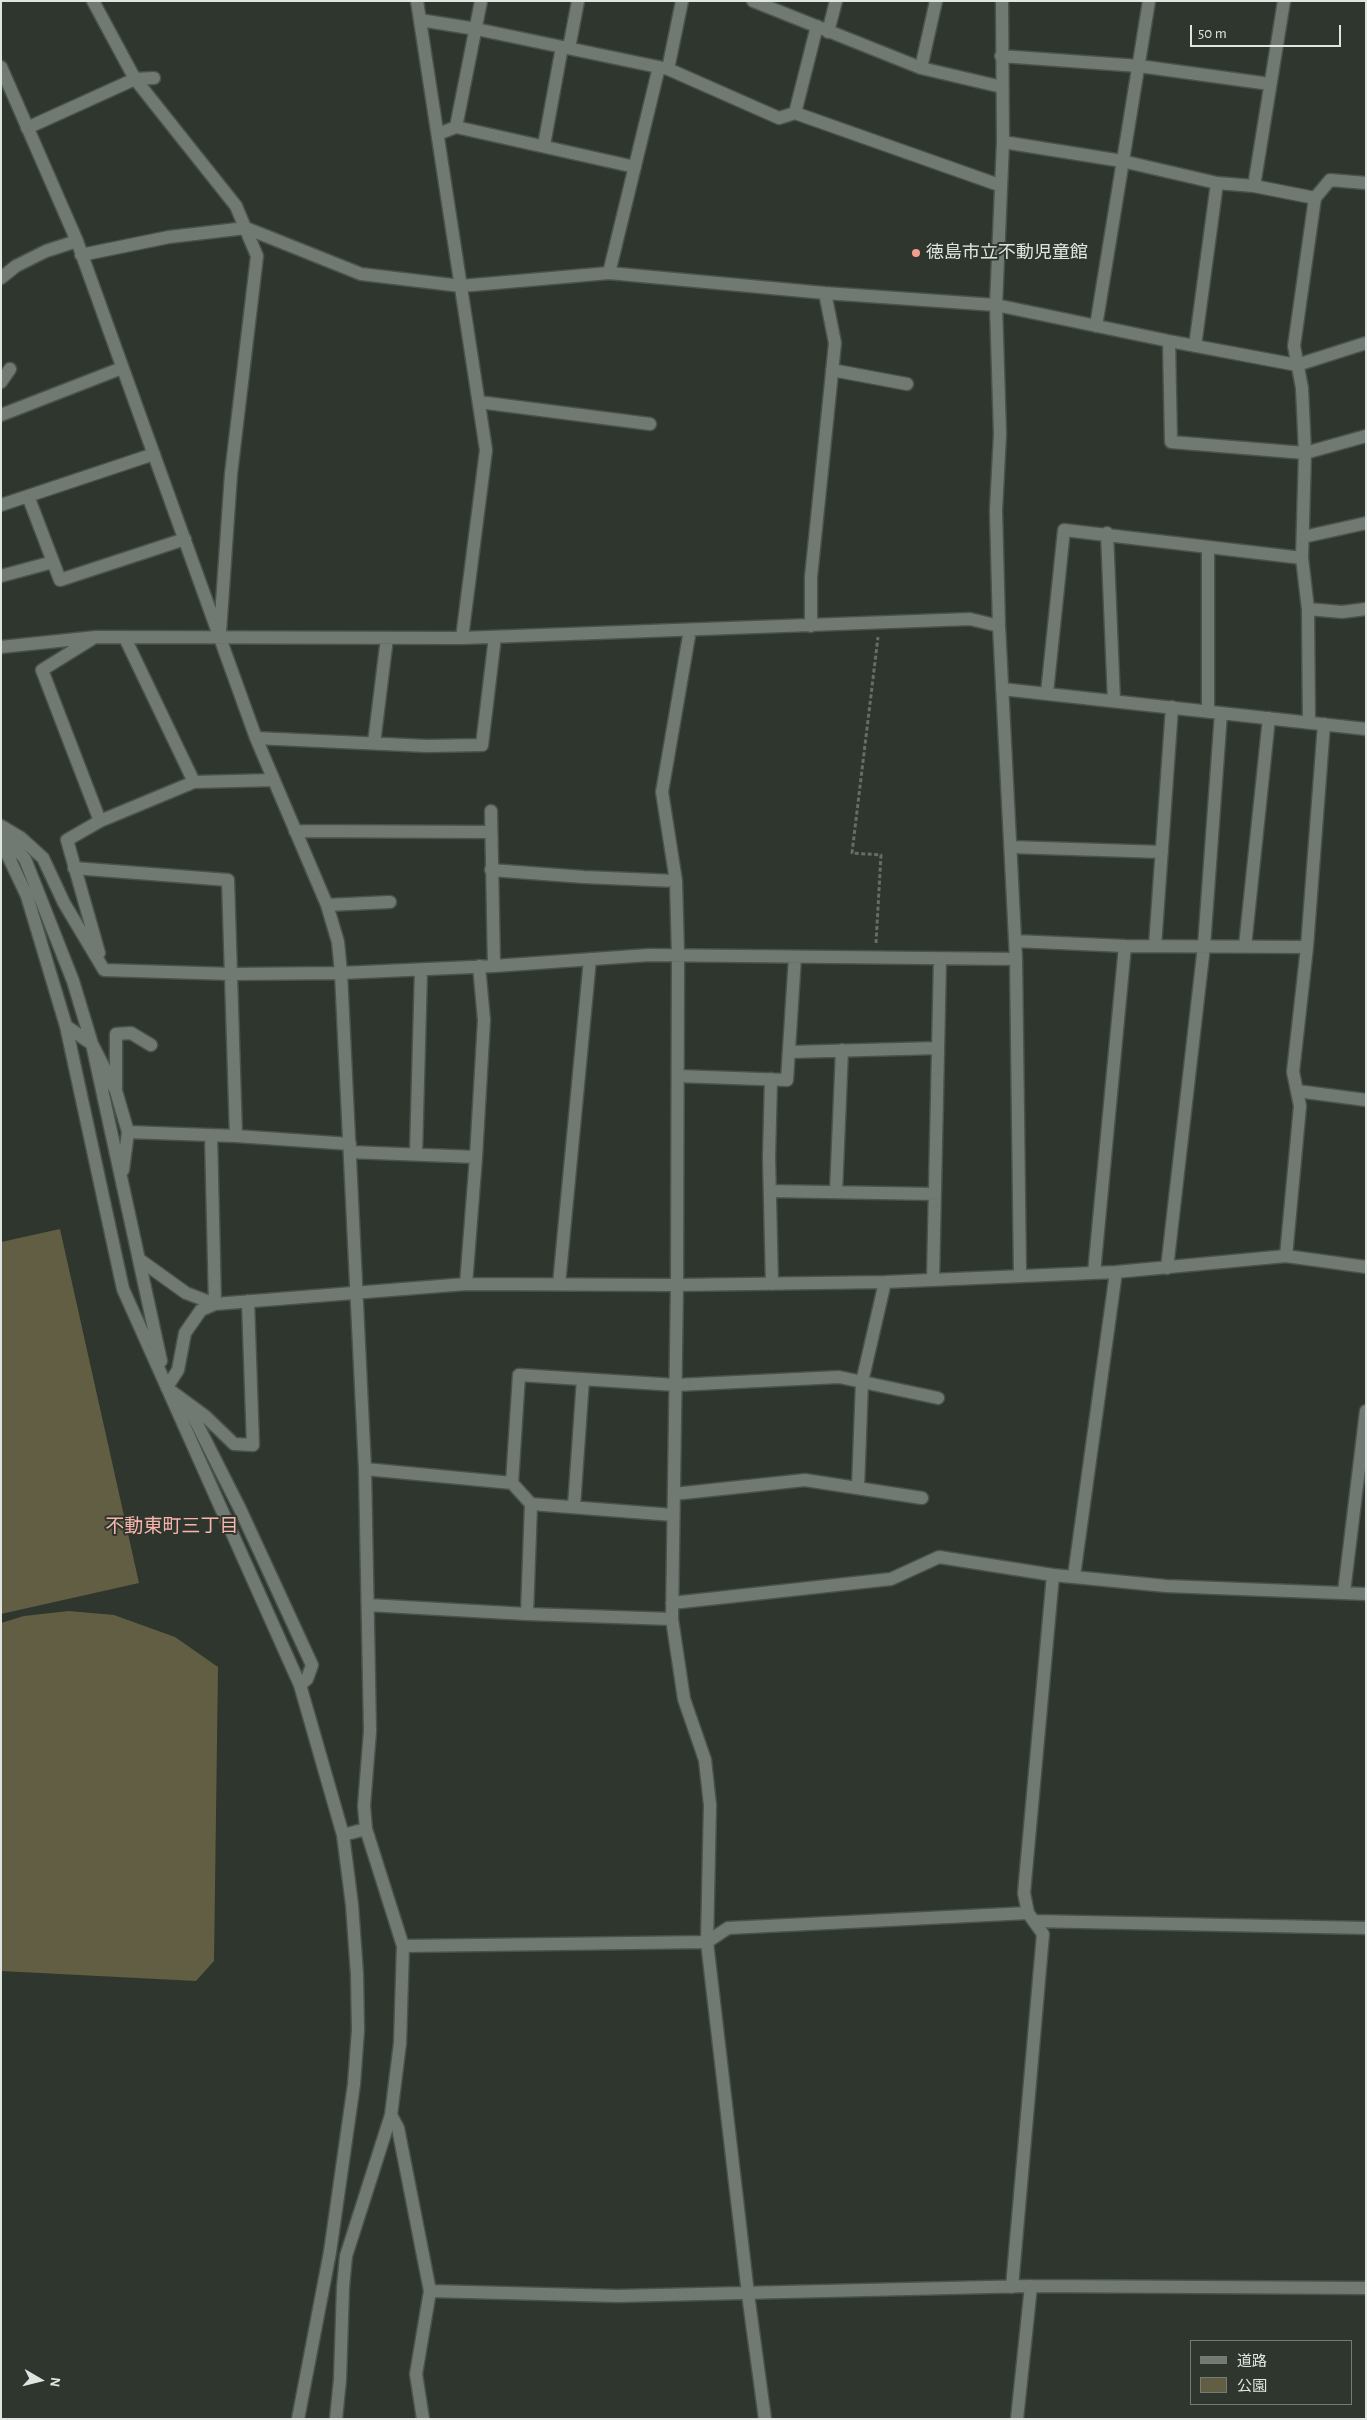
<!DOCTYPE html>
<html>
<head>
<meta charset="utf-8">
<style>
  body { margin:0 }
  #map { position:relative; width:1367px; height:2420px; overflow:hidden; background:#2e362e; font-family:"Alegreya Sans","Noto Sans JP",sans-serif }
  canvas { display:block }
  .frame { position:absolute; inset:0; border:2px solid #e0e5e1; pointer-events:none }
  .legend { position:absolute; left:1190px; top:2340px; width:162px; height:65px; box-sizing:border-box; background:#2e362e; border:1px solid #757c76; margin:0; padding:6px 9px; list-style:none; font-size:15px; color:#e0e5e1 }
  .legend li { display:flex; align-items:center; gap:10px; height:25px }
  .legend b { width:25px; border:1px solid #757c76 }
  .north { position:absolute; left:15px; top:2355px; width:50px; height:50px; -webkit-text-stroke:4px #2e362e; paint-order:stroke; rotate:98deg; font-size:14px; font-weight:700; line-height:20px; text-align:center; color:#e0e5e1 }
  .north::after { content:''; display:block; margin:auto; width:18px; height:22px; background:#e0e5e1; clip-path:polygon(50% 0,100% 100%,50% 72%,0 100%) }
  .scale { position:absolute; left:1190px; top:25px; width:151px; height:22px; box-sizing:border-box; border:2px solid #e0e5e1; border-top:0; padding-left:6px; font-size:15px; line-height:18px; white-space:nowrap; color:#e0e5e1; -webkit-text-stroke:4px #2e362e; paint-order:stroke }
</style>
</head>
<body>
<div id="map">
<canvas width="1367" height="2420"></canvas>
<div class="frame"></div>
<ul class="legend">
<li><b style="height:6px;background:#717a72"></b>道路</li>
<li><b style="height:14px;background:#625e43"></b>公園</li>
</ul>
<div class="north">N</div>
<div class="scale">50 m</div>
</div>
<script>
const ctx = document.querySelector('canvas').getContext('2d');
ctx.lineJoin = 'round';
function fill(path, color) { ctx.fillStyle = color; ctx.fill(path, 'evenodd'); }
const toPath = rows => new Path2D(rows.map(r => 'M' + r).join(''));
function stroke(path, color, width, dash) { ctx.strokeStyle = color; ctx.lineWidth = width; ctx.lineCap = dash ? 'butt' : 'round'; ctx.setLineDash(dash || []); ctx.stroke(path); }
function drawText(font, color, halo, rows, align = 'center') {
  ctx.font = font + ' "Alegreya Sans","Noto Sans JP",sans-serif'; ctx.lineWidth = 4; ctx.setLineDash([]); ctx.textBaseline = 'middle'; ctx.strokeStyle = halo; ctx.fillStyle = color; for (const [text, x, y, turn = 0] of rows) {
    ctx.save(); ctx.translate(x, y); ctx.rotate((+turn || 0) * Math.PI / 180); ctx.textAlign = isNaN(turn) ? turn : align; if (halo) ctx.strokeText(text, 0, 0); ctx.fillText(text, 0, 0); ctx.restore();
  }
}
const green = toPath([
  [60,1229,139,1583,1,1614,1,1242],
  [69,1611,114,1615,175,1637,218,1667,214,1961,196,1981,1,1971,1,1623,24,1616]
]);
const path = toPath([
  [876,943,881,855,852,853,878,637]
]);
const minor = toPath([
  [93,1,135,79,236,206,257,256,231,474,220,632],
  [417,1,486,450,462,638],
  [753,1,921,68,1002,87],
  [1002,1,1003,142,996,305,1000,434,996,510,999,626,1016,959,1020,1275],
  [420,20,476,29,668,69,779,118,795,113,999,185],
  [828,32,836,1],
  [569,48,578,1],
  [1001,56,1139,66,1270,84],
  [1,67,77,241,256,738,327,905,338,942,341,973,365,1469,370,1731,364,1806,366,1829,403,1946,400,2043,391,2115,346,2256,343,2287,340,2379,336,2419],
  [921,68,936,1],
  [668,69,682,1],
  [795,113,817,26],
  [456,127,481,1],
  [27,128,135,79,154,78],
  [438,134,456,127,635,167],
  [1003,142,1122,161,1217,183,1254,186,1315,198],
  [544,145,562,47],
  [1254,186,1284,1],
  [81,255,169,237,246,228,361,274,461,286,609,273,825,293,996,305,1169,341,1297,365,1366,343],
  [609,273,659,67],
  [1,278,16,266,46,251,77,241],
  [1096,326,1149,1],
  [1169,341,1171,442,1305,453,1366,436],
  [1195,346,1217,183],
  [832,370,907,384],
  [1,382,10,369],
  [479,402,650,424],
  [1,415,122,368],
  [28,496,60,580,185,539],
  [1,505,154,454],
  [1107,533,1114,701],
  [1303,537,1366,523],
  [1,576,53,562],
  [1308,609,1342,612,1366,609],
  [811,626,811,577,835,343,825,293],
  [690,630,662,792,676,881,678,955,677,1285,672,1619,684,1699,705,1760,710,1805,707,1942,748,2294,765,2419],
  [125,638,194,782],
  [92,639,42,670,100,821],
  [1,647,96,637,462,638,970,619,999,626],
  [1002,689,1366,729],
  [1047,693,1064,530,1302,558],
  [1208,711,1208,548],
  [1309,722,1308,609,1302,558,1305,453,1302,388,1294,346,1315,198,1330,180,1366,183],
  [256,738,427,746,482,745,495,637],
  [374,743,387,638],
  [491,811,494,966],
  [1,826,21,838,43,858,64,903,104,970,232,974,341,973,494,966,649,955,1016,959],
  [295,831,491,832],
  [1,832,25,859,73,981,92,1044,161,1361],
  [1,841,27,896,66,1026,123,1289,300,1685,343,1835,352,1905,357,1974,358,2030,354,2084,330,2252,298,2419],
  [1011,847,1162,852],
  [74,868,228,880,236,1136],
  [491,870,584,877,676,881],
  [327,905,390,902],
  [1015,941,1125,946,1307,947],
  [1155,946,1172,707],
  [1245,946,1269,718],
  [99,953,67,840,100,821,194,782,274,780],
  [66,1026,92,1044,116,1091,128,1132,123,1170],
  [790,1052,938,1048],
  [678,1076,787,1080,795,957],
  [771,1079,769,1158,772,1284],
  [116,1088,116,1034,131,1033,151,1045],
  [1297,1091,1366,1100],
  [128,1132,236,1136,350,1144],
  [350,1152,476,1157],
  [416,1153,421,970],
  [770,1191,935,1194],
  [836,1192,842,1050],
  [1286,1256,1300,1106,1293,1072,1307,947,1324,724],
  [140,1260,186,1293,215,1304,211,1135],
  [1167,1268,1204,946,1221,713],
  [1094,1273,1125,946],
  [933,1280,940,959],
  [466,1284,476,1157,484,1020,479,966],
  [559,1284,590,959],
  [167,1387,178,1370,185,1333,201,1310,215,1304,466,1284,677,1285,885,1282,1116,1272,1286,1256,1366,1267],
  [167,1388,205,1416,234,1444,253,1445,248,1301],
  [187,1404,240,1509,312,1665,307,1679,300,1685],
  [365,1469,512,1483,531,1504,673,1515],
  [512,1483,519,1375,676,1385,839,1377,938,1398],
  [858,1487,862,1382,885,1282],
  [674,1494,805,1480,922,1498],
  [574,1506,583,1379],
  [1074,1576,1116,1272],
  [1344,1592,1366,1411],
  [672,1603,891,1579,939,1557,1053,1575,1166,1586,1366,1594],
  [368,1605,527,1614,672,1619],
  [527,1614,531,1504],
  [343,1835,366,1829],
  [1034,1921,1366,1928],
  [403,1946,707,1942,728,1928,1028,1913],
  [391,2115,398,2128,430,2291,416,2374,423,2419],
  [1012,2287,1043,1934,1028,1913,1024,1893,1053,1575],
  [430,2291,618,2296,1031,2286,1366,2288],
  [1017,2419,1031,2286]
]);
const markers = [
  [916,253,5,"#f59d8f"]
];
const poiNames = [
  ["徳島市立不動児童館",926,253]
];
const neighbourhoodNames = [
  ["不動東町三丁目",172,1526]
];
fill(green, '#625e43');
stroke(minor, '#4b514c', 15);
stroke(path, '#666d66', 3, [4, 2.5]);
stroke(minor, '#717a72', 12);
for (const [x, y, r, color] of markers) { const dot = new Path2D(); dot.arc(x, y, r, 0, 2 * Math.PI); ctx.fillStyle = color; ctx.fill(dot); stroke(dot, '#2e362e', 2); }
drawText('18px', '#e0e5e1', '#2e362e', poiNames, 'left');
drawText('19px', '#f8b5ab', '#2e362e', neighbourhoodNames);
</script>
</body>
</html>
